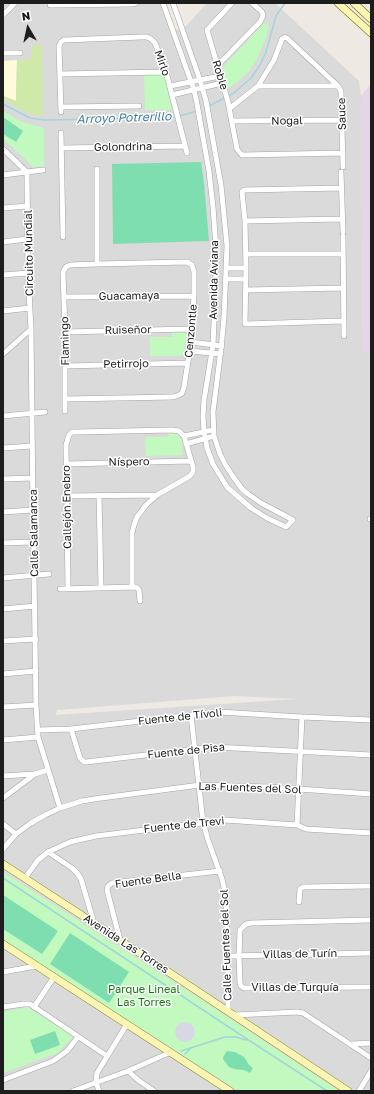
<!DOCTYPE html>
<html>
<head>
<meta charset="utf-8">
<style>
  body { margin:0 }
  #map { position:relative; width:374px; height:1094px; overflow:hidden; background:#eee9e3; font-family:"Golos Text",sans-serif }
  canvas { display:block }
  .frame { position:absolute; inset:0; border:4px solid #1d1d1d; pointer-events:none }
  .north { position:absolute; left:8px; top:8px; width:40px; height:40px; -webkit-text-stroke:3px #fff; paint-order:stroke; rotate:351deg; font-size:11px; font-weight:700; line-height:16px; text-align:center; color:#1d1d1d }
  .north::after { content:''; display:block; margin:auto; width:14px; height:18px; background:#1d1d1d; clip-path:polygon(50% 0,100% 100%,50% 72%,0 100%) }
</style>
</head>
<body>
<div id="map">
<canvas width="374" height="1094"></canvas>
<div class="frame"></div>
<div class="north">N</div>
</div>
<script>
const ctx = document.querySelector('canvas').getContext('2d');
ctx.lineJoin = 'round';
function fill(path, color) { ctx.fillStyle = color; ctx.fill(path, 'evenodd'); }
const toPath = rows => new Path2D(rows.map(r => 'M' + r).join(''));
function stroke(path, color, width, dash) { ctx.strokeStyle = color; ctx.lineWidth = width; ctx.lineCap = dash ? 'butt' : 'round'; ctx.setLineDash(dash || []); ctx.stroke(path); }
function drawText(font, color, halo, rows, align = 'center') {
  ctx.font = font + ' "Golos Text",sans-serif'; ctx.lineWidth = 3; ctx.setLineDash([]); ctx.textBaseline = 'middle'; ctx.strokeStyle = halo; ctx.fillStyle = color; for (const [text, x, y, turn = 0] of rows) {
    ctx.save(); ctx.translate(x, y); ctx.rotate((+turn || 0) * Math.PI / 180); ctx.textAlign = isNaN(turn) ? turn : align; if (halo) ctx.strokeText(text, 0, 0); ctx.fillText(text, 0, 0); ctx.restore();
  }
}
const residential = toPath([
  [3,3,162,3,172,32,186,26,207,3,275,3,359,81,361,96,363,353,371,353,371,1091,3,1091,3,739,45,734,3,738],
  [235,696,297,699,56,715,57,710]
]);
const industrial = toPath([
  [371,84,371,353,363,354,361,96]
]);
const education = toPath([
  [17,60,16,101,3,96,3,61]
]);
const grass = toPath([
  [42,45,43,116,31,114,15,106,3,99,3,96,16,101,17,60,32,59,32,46]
]);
const park = toPath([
  [264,23,267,23,269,26,266,38,257,59,249,71,240,80,227,89,223,69,224,66],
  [161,74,164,77,172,110,145,110,144,75],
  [3,111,22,122,44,128,44,166,33,167,21,155,3,139],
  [172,332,185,332,186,333,187,336,183,355,180,356,150,356,150,337,172,337],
  [176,432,178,433,180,435,183,453,182,455,146,456,145,437,168,437,168,433],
  [3,872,208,1004,339,1091,238,1091,34,960,3,939],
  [27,1007,73,1036,58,1053,3,1073,3,1012]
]);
const pitch = toPath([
  [3,117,23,131,16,142,3,134],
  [201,162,204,183,209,241,113,244,112,164],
  [3,895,58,931,42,954,3,929],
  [70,933,129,972,109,1003,50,964],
  [55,1031,60,1045,35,1054,30,1040],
  [227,1051,235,1052,244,1057,249,1065,253,1068,250,1073,244,1070,234,1069,229,1067,223,1059,223,1057]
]);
const plaza = toPath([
  '175 1032a10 10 0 1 1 20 0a10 10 0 1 1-20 0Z'
]);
const stream = toPath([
  [3,104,30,118,44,120,155,118,175,117],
  [209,106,234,93,251,78,260,65,266,52,276,16,285,3],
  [179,116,197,111],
  [3,878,250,1041],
  [250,1041,327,1091],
  [181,1051,225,1037,236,1037,246,1040],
  [185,1054,191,1048]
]);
const street = toPath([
  [163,3,194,90,197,104,209,171,213,207,216,248,216,273,213,345,204,400,203,416,204,431,207,448,213,464,227,487,251,508,267,518,286,527,293,520,261,503,248,494,242,489,232,475,225,464,220,454,214,436,213,412,221,349,224,317,227,246,221,185,206,101,200,80,173,3],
  [232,3,207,30,228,102,237,149,242,155,343,153],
  [50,5,133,4,136,3],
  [3,15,15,3],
  [3,53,20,53],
  [217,66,260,22,263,16,262,12,252,3],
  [60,74,166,72],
  [170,86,220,76],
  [258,86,338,86],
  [172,95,222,83],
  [61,107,139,106],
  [230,108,258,86,274,60,282,39,285,37,288,39,338,86,341,91,343,167],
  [61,112,59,46,61,42,64,40,141,37,147,37,151,39,155,43,166,72,187,153],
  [232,121,342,120],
  [61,133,63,237],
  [62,148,185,146],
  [3,149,27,172,28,273,31,329,33,510,36,705,38,737,60,808],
  [341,172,343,232],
  [3,175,43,170],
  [341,188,244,190,242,192,245,221,246,268,245,324,344,321],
  [3,208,27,206],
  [245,221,342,219],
  [343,236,344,336],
  [3,242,27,239],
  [246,254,343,254],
  [97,264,97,169],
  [227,268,246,268],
  [3,275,28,273],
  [227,279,246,279],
  [246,290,343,288],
  [64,297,194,296],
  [3,311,30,308],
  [65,332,191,329],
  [191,342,222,346],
  [190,351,221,354],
  [3,354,31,329],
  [65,366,188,363],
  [65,411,65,332,63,272,66,267,70,265,97,264,187,262,192,265,194,272,194,296,191,342,184,387,182,393,179,395,173,397,65,399],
  [3,416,45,412],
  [184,436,213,430],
  [186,444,214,436],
  [3,448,32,446],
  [67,464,191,461],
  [3,479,33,478],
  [99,495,101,588],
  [66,496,157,495],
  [3,512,33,510],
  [370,519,371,519],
  [3,543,33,542],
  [3,578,49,574],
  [68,588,66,445,69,435,72,432,77,432,172,430,179,431,184,436,193,467,193,472,190,476,157,495,146,505,137,517,134,525,132,533,132,587],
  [60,589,136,587,139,590,140,601],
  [3,609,35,606],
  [3,641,36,639],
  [3,674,36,671],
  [3,707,36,705],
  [191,715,203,822,208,840,222,879,226,896,228,956,228,1012],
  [71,729,80,758,84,762,86,762,214,747,371,755],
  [38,730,71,729,219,712,302,717,371,720],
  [3,740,38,737],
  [3,776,34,774],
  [3,798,35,774,48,770],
  [3,824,16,834],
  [297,825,302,717],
  [3,849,16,834,31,823,45,815,60,808,82,801,94,799,200,785,269,787,371,794],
  [48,852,72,868,77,873,81,879,94,923],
  [25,878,38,860,48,852,70,842,96,836,225,820,297,825,306,829,371,833],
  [299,902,300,889,303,887,371,886],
  [371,920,251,923,246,924,240,930,239,956,240,983,241,986,244,988,371,987],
  [120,940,107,890,108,886,112,883,220,871],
  [228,956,371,953],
  [3,972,36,966],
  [3,1007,24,1004,30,1004,107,1056],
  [34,1007,54,977],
  [235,1015,297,1012,303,1013,371,1058],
  [352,1044,371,1043],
  [128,1071,138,1080,154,1091],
  [3,1080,53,1061,67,1051,78,1037],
  [73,1091,128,1071,171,1052],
  [99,1091,96,1082,97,1073,127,1024],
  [359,1091,371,1071]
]);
const secondary = toPath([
  [338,3,371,33],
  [354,3,371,19],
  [3,864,158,965,348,1091],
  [3,944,230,1091]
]);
const streetNames = [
  ["Mirlo",162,63,70],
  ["Roble",220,75,73],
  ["Sauce",342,114,-92],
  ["Nogal",287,121,-1],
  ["Golondrina",123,147,-1],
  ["Circuito Mundial",29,253,-91],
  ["Avenida Aviana",214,280,-89],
  ["Guacamaya",129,296,-1],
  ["Ruiseñor",128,330,-1],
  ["Cenzontle",191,331,-85],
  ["Flamingo",65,341,-91],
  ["Petirrojo",126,364,-1],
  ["Níspero",129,462,-1],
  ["Callejón Enebro",67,507,-91],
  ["Calle Salamanca",34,533,-91],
  ["Fuente de Tívoli",180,717,-6],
  ["Fuente de Pisa",186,751,-6],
  ["Las Fuentes del Sol",250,788,2],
  ["Fuente de Trevi",184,825,-6],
  ["Fuente Bella",148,880,-8],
  ["Avenida Las Torres",126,944,33],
  ["Calle Fuentes del Sol",226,945,-92],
  ["Villas de Turín",300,954,-1],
  ["Villas de Turquía",295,988]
];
const parkNames = [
  ["Parque Lineal",144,990],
  ["Las Torres",144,1003]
];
const waterNames = [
  ["Arroyo Potrerillo",124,118,-2]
];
fill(residential, '#dbdada');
fill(industrial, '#e7d4e6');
fill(education, '#fffbdb');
fill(grass, '#cfe9a8');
fill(park, '#c1f9be');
fill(pitch, '#7fdeaf');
fill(plaza, '#d7d8e4');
stroke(stream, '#a2d6dc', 1.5);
stroke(street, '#a4a4a4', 6);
stroke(secondary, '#747304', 8);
stroke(street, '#fff', 5);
stroke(secondary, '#faf5b5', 7);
drawText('11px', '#1d1d1d', '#fff', streetNames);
drawText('11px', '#0e7b0b', '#fff', parkNames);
drawText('italic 12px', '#437a9d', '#fff', waterNames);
</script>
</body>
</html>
